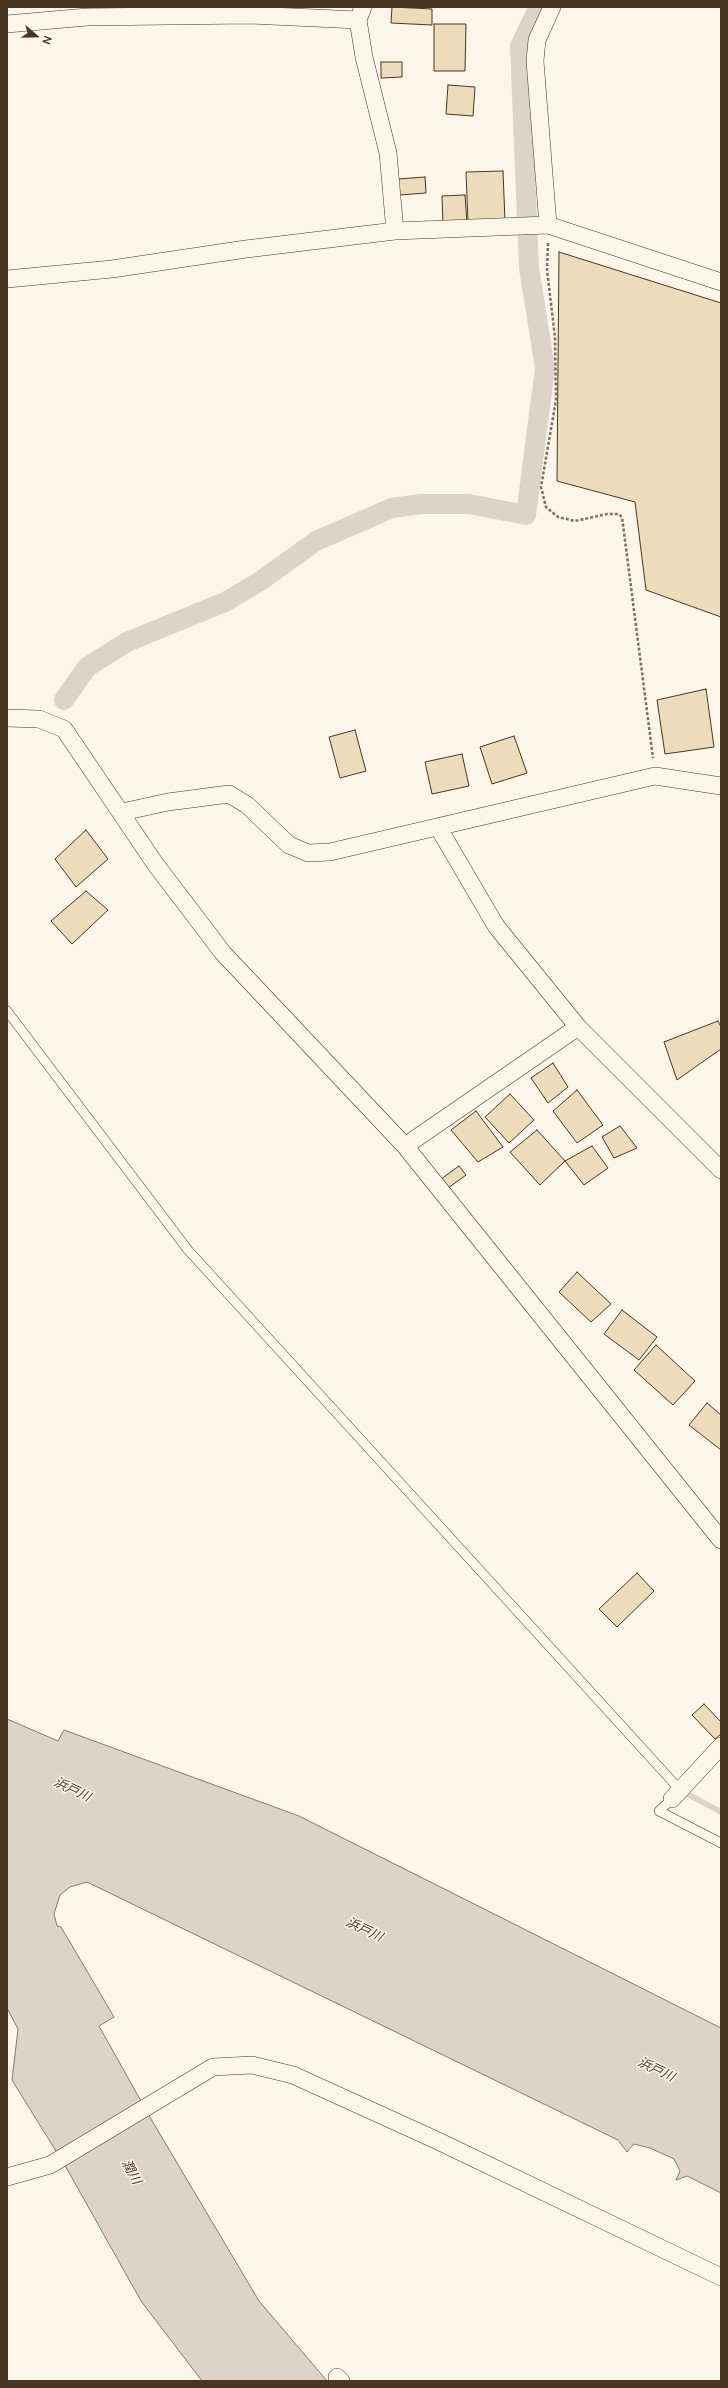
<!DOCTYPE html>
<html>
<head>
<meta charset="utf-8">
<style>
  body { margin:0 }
  #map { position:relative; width:728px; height:2388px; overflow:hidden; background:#fbf6e9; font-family:Manrope,sans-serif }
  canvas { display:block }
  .frame { position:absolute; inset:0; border:8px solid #4a3520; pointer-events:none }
  .north { position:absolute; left:16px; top:16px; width:40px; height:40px; -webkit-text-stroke:3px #fbf6e9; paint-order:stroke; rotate:110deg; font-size:11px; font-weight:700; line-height:16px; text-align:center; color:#4a3520 }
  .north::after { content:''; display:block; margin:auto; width:14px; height:18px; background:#4a3520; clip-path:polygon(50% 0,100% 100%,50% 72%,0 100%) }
</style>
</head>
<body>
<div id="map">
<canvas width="728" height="2388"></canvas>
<div class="frame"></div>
<div class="north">N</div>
</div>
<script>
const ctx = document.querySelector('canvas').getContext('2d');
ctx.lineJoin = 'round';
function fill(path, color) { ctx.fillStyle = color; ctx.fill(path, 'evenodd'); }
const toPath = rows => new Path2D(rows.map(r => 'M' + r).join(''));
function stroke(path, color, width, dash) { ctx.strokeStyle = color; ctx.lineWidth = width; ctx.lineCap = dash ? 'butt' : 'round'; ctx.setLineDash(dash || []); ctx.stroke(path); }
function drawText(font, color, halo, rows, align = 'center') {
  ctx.font = font + ' Manrope,"Noto Sans JP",sans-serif'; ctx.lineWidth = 3; ctx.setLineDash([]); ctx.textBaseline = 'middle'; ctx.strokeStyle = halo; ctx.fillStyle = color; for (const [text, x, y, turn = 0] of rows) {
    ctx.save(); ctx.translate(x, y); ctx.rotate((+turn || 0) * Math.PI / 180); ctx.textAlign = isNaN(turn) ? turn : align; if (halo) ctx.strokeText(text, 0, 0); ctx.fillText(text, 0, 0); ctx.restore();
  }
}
const water = toPath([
  [7,1719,58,1741,64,1730,299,1816,721,2028,721,2193,687,2176,676,2180,680,2171,674,2159,650,2148,634,2144,627,2152,618,2140,87,1882,70,1887,60,1895,54,1914,57,1926,61,1927,114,2017,99,2026,151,2119,259,2301,327,2381,202,2381,141,2301,67,2169,12,2080,18,2029,7,2008,7,1719]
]);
const stream = toPath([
  [682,1791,721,1812]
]);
const canal = toPath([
  [64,700,87,667,127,642,225,602,259,582,316,541,392,508,421,504,469,504,526,515,545,368,529,268,520,46,539,7]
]);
const building = toPath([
  [392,7,432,9,432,25,391,23,392,7],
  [434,24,466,24,465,71,434,71,434,24],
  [381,62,402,62,402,77,381,78,381,62],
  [448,85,475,87,473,116,446,114,448,85],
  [503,171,505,221,468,222,466,172,503,171],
  [425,177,426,193,399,195,398,179,425,177],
  [465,195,467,224,443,225,442,196,465,195],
  [559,252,721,303,721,617,646,590,635,502,557,481,559,252],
  [706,689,714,747,665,754,657,700,706,689],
  [355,730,366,771,340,778,329,737,355,730],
  [514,736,527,773,492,784,480,747,514,736],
  [462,754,469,786,432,794,425,762,462,754],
  [86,830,108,859,76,887,55,859,86,830],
  [86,891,108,910,72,944,51,921,86,891],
  [718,1021,721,1027,721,1049,677,1080,664,1042,718,1021],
  [553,1063,568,1087,548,1103,531,1078,553,1063],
  [577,1090,603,1125,577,1143,553,1111,577,1090],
  [510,1094,534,1120,509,1143,485,1117,510,1094],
  [476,1111,503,1147,478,1162,451,1130,476,1111],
  [620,1126,637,1148,614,1158,602,1137,620,1126],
  [537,1130,565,1161,540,1185,510,1152,537,1130],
  [592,1146,608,1168,584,1185,565,1161,592,1146],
  [459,1166,466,1175,444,1191,437,1182,459,1166],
  [577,1272,611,1304,591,1322,559,1292,577,1272],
  [622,1310,657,1337,639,1360,604,1334,622,1310],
  [656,1345,695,1381,673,1405,634,1370,656,1345],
  [707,1403,721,1415,721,1450,689,1425,707,1403],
  [637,1573,654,1591,617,1627,599,1609,637,1573],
  [704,1704,721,1722,721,1734,715,1739,692,1715,704,1704]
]);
const path = toPath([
  [548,243,547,270,555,337,556,400,541,487,546,507,558,517,575,521,607,514,618,514,622,517,653,758]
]);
const lane = toPath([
  [7,1011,188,1250,681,1791],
  [672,1799,659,1811,721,1843]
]);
const street = toPath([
  [358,20,364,57,388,153,395,231],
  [7,24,87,17,250,15,358,20,363,7],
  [548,225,535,61,537,40,552,7],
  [7,279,112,269,246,249,395,231,548,225,721,282],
  [7,718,39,719,64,729,156,865,223,953,405,1146,721,1540],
  [122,812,168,802,229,794,247,805,289,845,308,853,330,852,655,776,721,786],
  [438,827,496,926,578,1027,721,1170],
  [405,1146,578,1027],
  [672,1799,721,1746],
  [7,2177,50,2165,213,2067,252,2065,293,2075,436,2140,721,2277],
  [337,2377,341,2381]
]);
const waterNames = [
  ["浜戸川",72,1790,26],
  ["浜戸川",364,1930,26],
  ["浜戸川",656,2070,26],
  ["潤川",131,2172,61]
];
fill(water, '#dcd4c6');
stroke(water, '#887966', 1);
stroke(stream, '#dcd4c6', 5.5);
stroke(canal, '#dcd4c6', 20);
fill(building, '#ecdcbc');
stroke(building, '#4a3520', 1);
stroke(lane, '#4a3520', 10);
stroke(street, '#4a3520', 18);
stroke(path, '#7f6f5c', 2.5, [3, 2]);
stroke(lane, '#fbf6e9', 9);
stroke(street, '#fbf6e9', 17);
drawText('italic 13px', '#4a3520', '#fbf6e9', waterNames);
</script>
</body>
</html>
